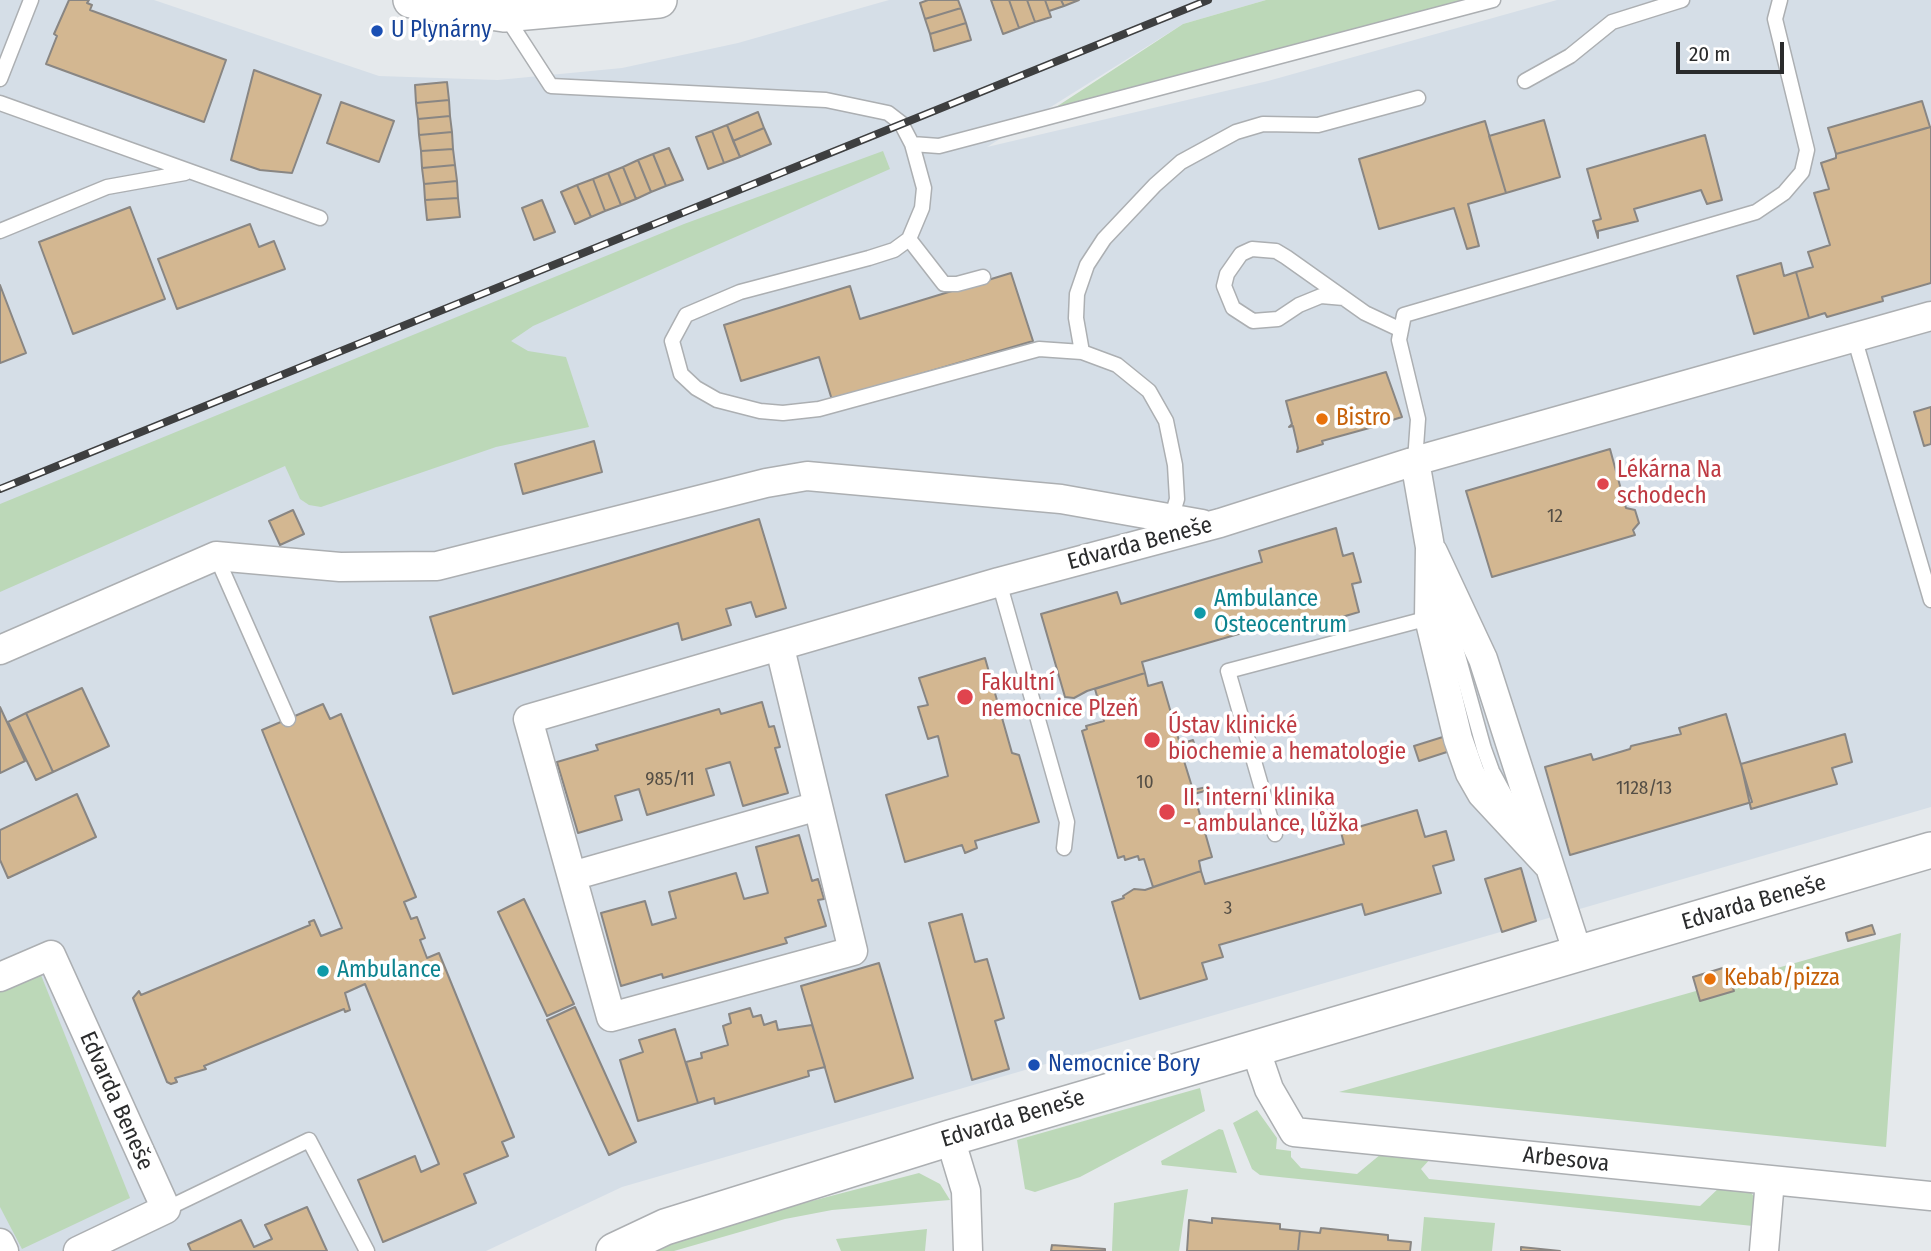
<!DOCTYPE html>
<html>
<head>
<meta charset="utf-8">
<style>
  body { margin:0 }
  #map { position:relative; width:1931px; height:1251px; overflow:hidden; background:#e5e9ec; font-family:"Fira Sans Condensed",sans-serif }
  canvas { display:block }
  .scale { position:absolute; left:1676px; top:42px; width:108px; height:32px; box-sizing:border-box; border:4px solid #2a2b2c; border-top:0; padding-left:9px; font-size:21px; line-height:24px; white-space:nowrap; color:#2a2b2c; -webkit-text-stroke:5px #fff; paint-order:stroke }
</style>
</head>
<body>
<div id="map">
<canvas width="1931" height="1251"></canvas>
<div class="scale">20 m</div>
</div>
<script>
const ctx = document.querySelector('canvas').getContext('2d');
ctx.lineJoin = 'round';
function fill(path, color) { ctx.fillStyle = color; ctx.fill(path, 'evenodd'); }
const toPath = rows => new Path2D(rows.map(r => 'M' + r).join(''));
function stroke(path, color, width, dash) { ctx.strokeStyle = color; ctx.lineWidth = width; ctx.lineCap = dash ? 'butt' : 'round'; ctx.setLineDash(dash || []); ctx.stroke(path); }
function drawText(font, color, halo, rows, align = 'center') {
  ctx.font = font + ' "Fira Sans Condensed",sans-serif'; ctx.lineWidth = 7; ctx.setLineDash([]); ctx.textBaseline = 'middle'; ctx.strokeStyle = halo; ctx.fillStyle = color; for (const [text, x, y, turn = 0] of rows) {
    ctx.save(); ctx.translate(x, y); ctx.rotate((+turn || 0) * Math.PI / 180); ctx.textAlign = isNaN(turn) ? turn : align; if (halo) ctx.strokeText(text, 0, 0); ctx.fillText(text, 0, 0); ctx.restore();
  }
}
const built = toPath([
  [0,0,154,0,379,76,498,80,622,68,738,43,889,0,1266,0,1183,24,987,147,1268,81,1557,0,1931,0,1931,807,622,1187,486,1251,0,1251]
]);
const green = toPath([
  [1266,0,1490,0,1053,109,1183,24],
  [883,151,890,169,533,326,511,341,528,351,566,357,589,427,496,447,321,507,309,505,300,499,285,466,0,592,0,504,684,224],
  [1901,933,1886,1147,1339,1092],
  [41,975,130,1198,22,1249,0,1207,0,991],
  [1200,1088,1205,1111,1080,1177,1035,1192,1025,1189,1017,1140],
  [1257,1110,1277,1138,1276,1149,1291,1151,1291,1157,1301,1168,1357,1174,1387,1149,1432,1157,1421,1169,1429,1179,1700,1206,1721,1186,1745,1185,1756,1199,1753,1226,1260,1175,1252,1169,1233,1123],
  [1219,1129,1223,1130,1237,1173,1162,1165,1161,1161],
  [919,1173,940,1184,950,1200,832,1210,785,1219,674,1251,648,1251,781,1209],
  [1188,1189,1179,1251,1112,1251,1114,1203],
  [1424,1217,1495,1223,1492,1251,1421,1251],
  [927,1229,925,1251,841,1251,836,1239]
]);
const building = toPath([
  [69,0,89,0,87,3,92,5,90,10,226,60,204,122,46,64,57,36,54,34,69,0],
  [928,0,958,0,961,8,925,19,920,3,928,0],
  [991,0,1009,0,1019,28,1003,34,991,0],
  [1009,0,1027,0,1035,22,1019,28,1009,0],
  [1027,0,1045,0,1051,17,1035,22,1027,0],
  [1045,0,1061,0,1064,6,1049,11,1045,0],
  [1061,0,1079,0,1064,6,1061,0],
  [961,8,966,23,930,34,925,19,961,8],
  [966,23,971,40,934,51,930,34,966,23],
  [254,70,321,95,292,173,260,170,231,160,254,70],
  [447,82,449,100,416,103,415,85,447,82],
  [449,100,450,116,418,119,416,103,449,100],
  [1922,101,1930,127,1836,154,1828,128,1922,101],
  [341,102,394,121,379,162,327,143,341,102],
  [758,112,764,128,733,141,727,125,758,112],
  [450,116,452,132,419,135,418,119,450,116],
  [1544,120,1560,177,1506,193,1489,136,1544,120],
  [1485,121,1506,193,1468,204,1479,246,1467,249,1454,208,1379,229,1359,159,1485,121],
  [727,125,740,157,724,163,712,131,727,125],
  [1931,127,1931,283,1882,297,1883,301,1827,317,1825,313,1809,318,1796,272,1813,267,1808,252,1830,245,1814,193,1829,189,1821,163,1836,158,1836,154,1931,127],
  [764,128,771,144,740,157,733,141,764,128],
  [712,131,724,163,708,169,696,137,712,131],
  [452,132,453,149,421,151,419,135,452,132],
  [1705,135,1722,200,1707,204,1701,190,1634,209,1638,221,1598,231,1598,238,1593,221,1601,219,1587,169,1705,135],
  [669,148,683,180,666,186,653,154,669,148],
  [453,149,455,165,422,168,421,151,453,149],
  [653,154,666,186,651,192,638,160,653,154],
  [638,160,651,192,636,199,623,167,638,160],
  [455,165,457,181,424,184,422,168,455,165],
  [623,167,636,199,621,205,608,173,623,167],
  [608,173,621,205,605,211,593,179,608,173],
  [593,179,605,211,591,217,577,185,593,179],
  [457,181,458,198,425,200,424,184,457,181],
  [577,185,591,217,575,224,561,192,577,185],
  [458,198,460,217,427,220,425,200,458,198],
  [542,200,555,232,534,240,522,208,542,200],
  [130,207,165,299,73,334,39,242,130,207],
  [250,224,259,247,274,241,285,269,177,309,158,259,250,224],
  [1781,263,1784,276,1796,272,1809,318,1754,334,1737,276,1781,263],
  [1011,273,1033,341,832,400,819,357,741,381,724,325,850,286,860,319,1011,273],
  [0,285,26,353,0,363,0,285],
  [1386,372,1402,417,1386,422,1385,426,1384,424,1322,441,1323,444,1297,452,1298,448,1293,426,1289,427,1292,424,1286,401,1386,372],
  [1931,407,1931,444,1924,446,1914,412,1931,407],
  [594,441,602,472,523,494,515,464,594,441],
  [1610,449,1626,508,1635,510,1639,523,1633,530,1635,535,1492,577,1466,491,1610,449],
  [293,510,304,534,280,545,269,521,293,510],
  [759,519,786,608,756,617,751,602,726,609,731,625,682,640,678,623,453,694,430,617,759,519],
  [1336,528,1343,556,1353,553,1361,582,1352,584,1359,612,1284,634,1280,622,1142,662,1145,673,1087,691,1074,698,1065,697,1041,614,1117,592,1121,604,1262,562,1259,551,1336,528],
  [985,658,1012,753,1019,755,1039,822,975,841,977,848,965,853,962,845,905,862,886,795,948,776,938,736,928,739,918,707,928,705,919,678,985,658],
  [1145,673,1148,686,1162,682,1180,744,1193,740,1194,743,1180,748,1193,790,1207,787,1208,790,1194,794,1212,857,1199,861,1201,871,1153,887,1144,859,1139,860,1138,856,1125,860,1124,856,1118,858,1082,731,1087,729,1086,726,1104,721,1095,689,1145,673],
  [82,688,109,746,53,772,26,713,82,688],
  [762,702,769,727,774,726,780,747,775,748,788,793,743,806,730,762,706,769,714,795,647,815,639,789,615,796,622,820,578,833,557,762,598,750,596,745,719,709,721,714,762,702],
  [323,704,330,719,341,714,416,897,404,902,411,919,417,917,425,938,420,940,427,958,439,953,514,1137,502,1142,508,1156,464,1174,476,1203,383,1242,358,1180,415,1156,421,1172,439,1164,365,984,345,993,350,1010,345,1012,344,1009,204,1066,206,1069,175,1078,177,1082,171,1084,167,1082,133,998,139,991,141,995,310,925,309,922,314,920,321,936,342,928,262,730,323,704],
  [0,707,25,761,0,773,0,707],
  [26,713,53,772,36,780,8,722,26,713],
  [1726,714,1752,802,1570,855,1545,767,1591,754,1593,760,1630,749,1631,746,1681,734,1679,728,1726,714],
  [1845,734,1852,762,1832,768,1837,784,1751,809,1741,764,1845,734],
  [1446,736,1450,751,1419,761,1414,746,1446,736],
  [77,794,96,837,8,878,0,860,0,830,77,794],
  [1417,810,1425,837,1446,831,1454,860,1433,866,1441,893,1365,915,1362,904,1219,945,1223,957,1202,963,1207,979,1140,999,1112,902,1124,898,1123,896,1134,889,1145,890,1201,871,1205,884,1344,844,1341,832,1417,810],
  [799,835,812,881,818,879,824,899,818,900,826,926,785,938,787,943,663,978,662,974,621,986,601,913,645,901,652,925,676,918,669,892,736,873,744,899,768,893,756,847,799,835],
  [1521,868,1536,921,1502,932,1485,879,1521,868],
  [524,899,574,1004,547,1016,498,912,524,899],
  [962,914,975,962,987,959,1004,1018,995,1021,1009,1069,972,1080,929,923,962,914],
  [1872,925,1875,934,1848,941,1846,933,1872,925],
  [879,963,913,1078,835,1102,801,986,879,963],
  [1726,967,1734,991,1700,1001,1693,977,1726,967],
  [575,1007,636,1142,609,1155,547,1020,575,1007],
  [750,1008,753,1017,761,1015,764,1025,776,1021,778,1030,812,1025,825,1067,808,1071,809,1076,715,1104,714,1098,698,1103,686,1062,702,1058,701,1053,728,1045,723,1026,731,1023,729,1014,750,1008],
  [675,1029,698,1103,638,1121,620,1060,643,1052,639,1040,675,1029],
  [307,1207,327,1251,191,1251,188,1244,241,1220,254,1247,272,1239,265,1225,307,1207],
  [1212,1218,1280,1224,1280,1229,1300,1231,1298,1251,1187,1251,1189,1220,1212,1223,1212,1218],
  [1321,1228,1388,1235,1388,1240,1411,1242,1410,1251,1298,1251,1300,1231,1320,1233,1321,1228],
  [1052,1245,1105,1249,1105,1251,1051,1251,1052,1245],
  [1521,1247,1560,1251,1521,1251,1521,1247]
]);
const service = toPath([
  [505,15,551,86,826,100,888,113,901,123,912,144,924,188,922,208,909,239,894,250,869,258,740,292,686,315,672,341,681,374,696,388,717,400,760,411,783,413,819,409,1039,349,1082,352,1117,365,1149,391,1166,421,1175,465,1177,499,1171,519],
  [0,79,31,0],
  [1525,81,1570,56,1612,22,1682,0],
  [0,103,320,218],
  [912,144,939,146,1493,0],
  [0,231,107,187,185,173],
  [909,239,944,284,957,284,983,277],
  [1344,298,1321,296,1299,305,1278,319,1253,321,1233,308,1224,286,1227,274,1241,254,1252,249,1276,251,1286,257,1365,313,1399,329],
  [1854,337,1931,600],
  [1082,352,1076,318,1077,294,1087,265,1104,239,1155,185,1181,162,1236,132,1263,124,1318,125,1418,98],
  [1415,461,1418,419,1399,340,1404,315,1756,212,1784,193,1802,172,1807,150,1775,19,1780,0],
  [216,556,288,719],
  [999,582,1067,822,1064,848],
  [1441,594,1484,749,1492,771,1516,815],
  [1275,834,1228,671,1429,618],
  [166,1209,309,1140,367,1251]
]);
const minor = toPath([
  [1415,461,1430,547,1429,618,1458,739,1470,773,1482,794,1547,864],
  [1433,552,1483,659,1578,954],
  [780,648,853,951,611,1017,528,719,999,582,1220,523,1415,461,1931,316],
  [0,650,216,556,340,567,437,566,766,483,807,476,1061,499,1202,524],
  [572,876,818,806],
  [0,977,51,955,166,1209,78,1251],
  [1255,1048,1269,1089,1294,1132,1931,1196],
  [950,1138,966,1191,968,1251],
  [0,1243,4,1251],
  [1764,1251,1770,1180]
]);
const tertiary = toPath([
  [411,0,504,14,659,0],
  [614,1251,665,1227,950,1138,1931,850]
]);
const rail = toPath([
  [0,489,1208,0]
]);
const markers = [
  [377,31,7,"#1a4fb4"],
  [1322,419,7,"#e8710a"],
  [1603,484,7,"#e0444e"],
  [1200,613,7,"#0f9aa8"],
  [965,697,9,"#e0444e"],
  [1152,740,9,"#e0444e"],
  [1167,812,9,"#e0444e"],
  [323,971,7,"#0f9aa8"],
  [1710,979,7,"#e8710a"],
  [1034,1065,7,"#1a4fb4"]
];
const numberNames = [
  ["12",1555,517],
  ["985/11",670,780],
  ["10",1145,783],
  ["1128/13",1644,789],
  ["3",1228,909]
];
const transitNames = [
  ["U Plynárny",391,31],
  ["Nemocnice Bory",1048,1065]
];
const foodNames = [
  ["Bistro",1336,419],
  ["Kebab/pizza",1724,979]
];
const healthNames = [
  ["Lékárna Na",1617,471],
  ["schodech",1617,497],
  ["Fakultní",981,684],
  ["nemocnice Plzeň",981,710],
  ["Ústav klinické",1168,727],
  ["biochemie a hematologie",1168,753],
  ["II. interní klinika",1183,799],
  ["- ambulance, lůžka",1183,825]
];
const streetNames = [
  ["Edvarda Beneše",1140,544,-15],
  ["Edvarda Beneše",1754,903,-16],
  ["Edvarda Beneše",116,1101,66],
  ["Edvarda Beneše",1013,1119,-17],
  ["Arbesova",1566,1160,6]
];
const cultureNames = [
  ["Ambulance",1214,600],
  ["Osteocentrum",1214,626],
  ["Ambulance",337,971]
];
fill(built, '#d5dee7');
fill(green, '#bcd8b8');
fill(building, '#d3b791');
stroke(building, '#898683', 2);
stroke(service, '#acafb2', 17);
stroke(minor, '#acafb2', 31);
stroke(tertiary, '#acafb2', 38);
stroke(service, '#fff', 14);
stroke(minor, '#fff', 28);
stroke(tertiary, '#fff', 35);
stroke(rail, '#3e3f40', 8);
stroke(rail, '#fff', 5, [16]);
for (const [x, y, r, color] of markers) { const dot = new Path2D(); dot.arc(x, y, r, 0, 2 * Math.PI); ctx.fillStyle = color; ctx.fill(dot); stroke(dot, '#fff', 2.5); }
drawText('19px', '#544e45', null, numberNames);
drawText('23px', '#164399', '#fff', transitNames, 'left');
drawText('23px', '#c56008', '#fff', foodNames, 'left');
drawText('23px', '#be3a42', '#fff', healthNames, 'left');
drawText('23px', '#2a2b2c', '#fff', streetNames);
drawText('23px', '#0d838f', '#fff', cultureNames, 'left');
</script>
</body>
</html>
